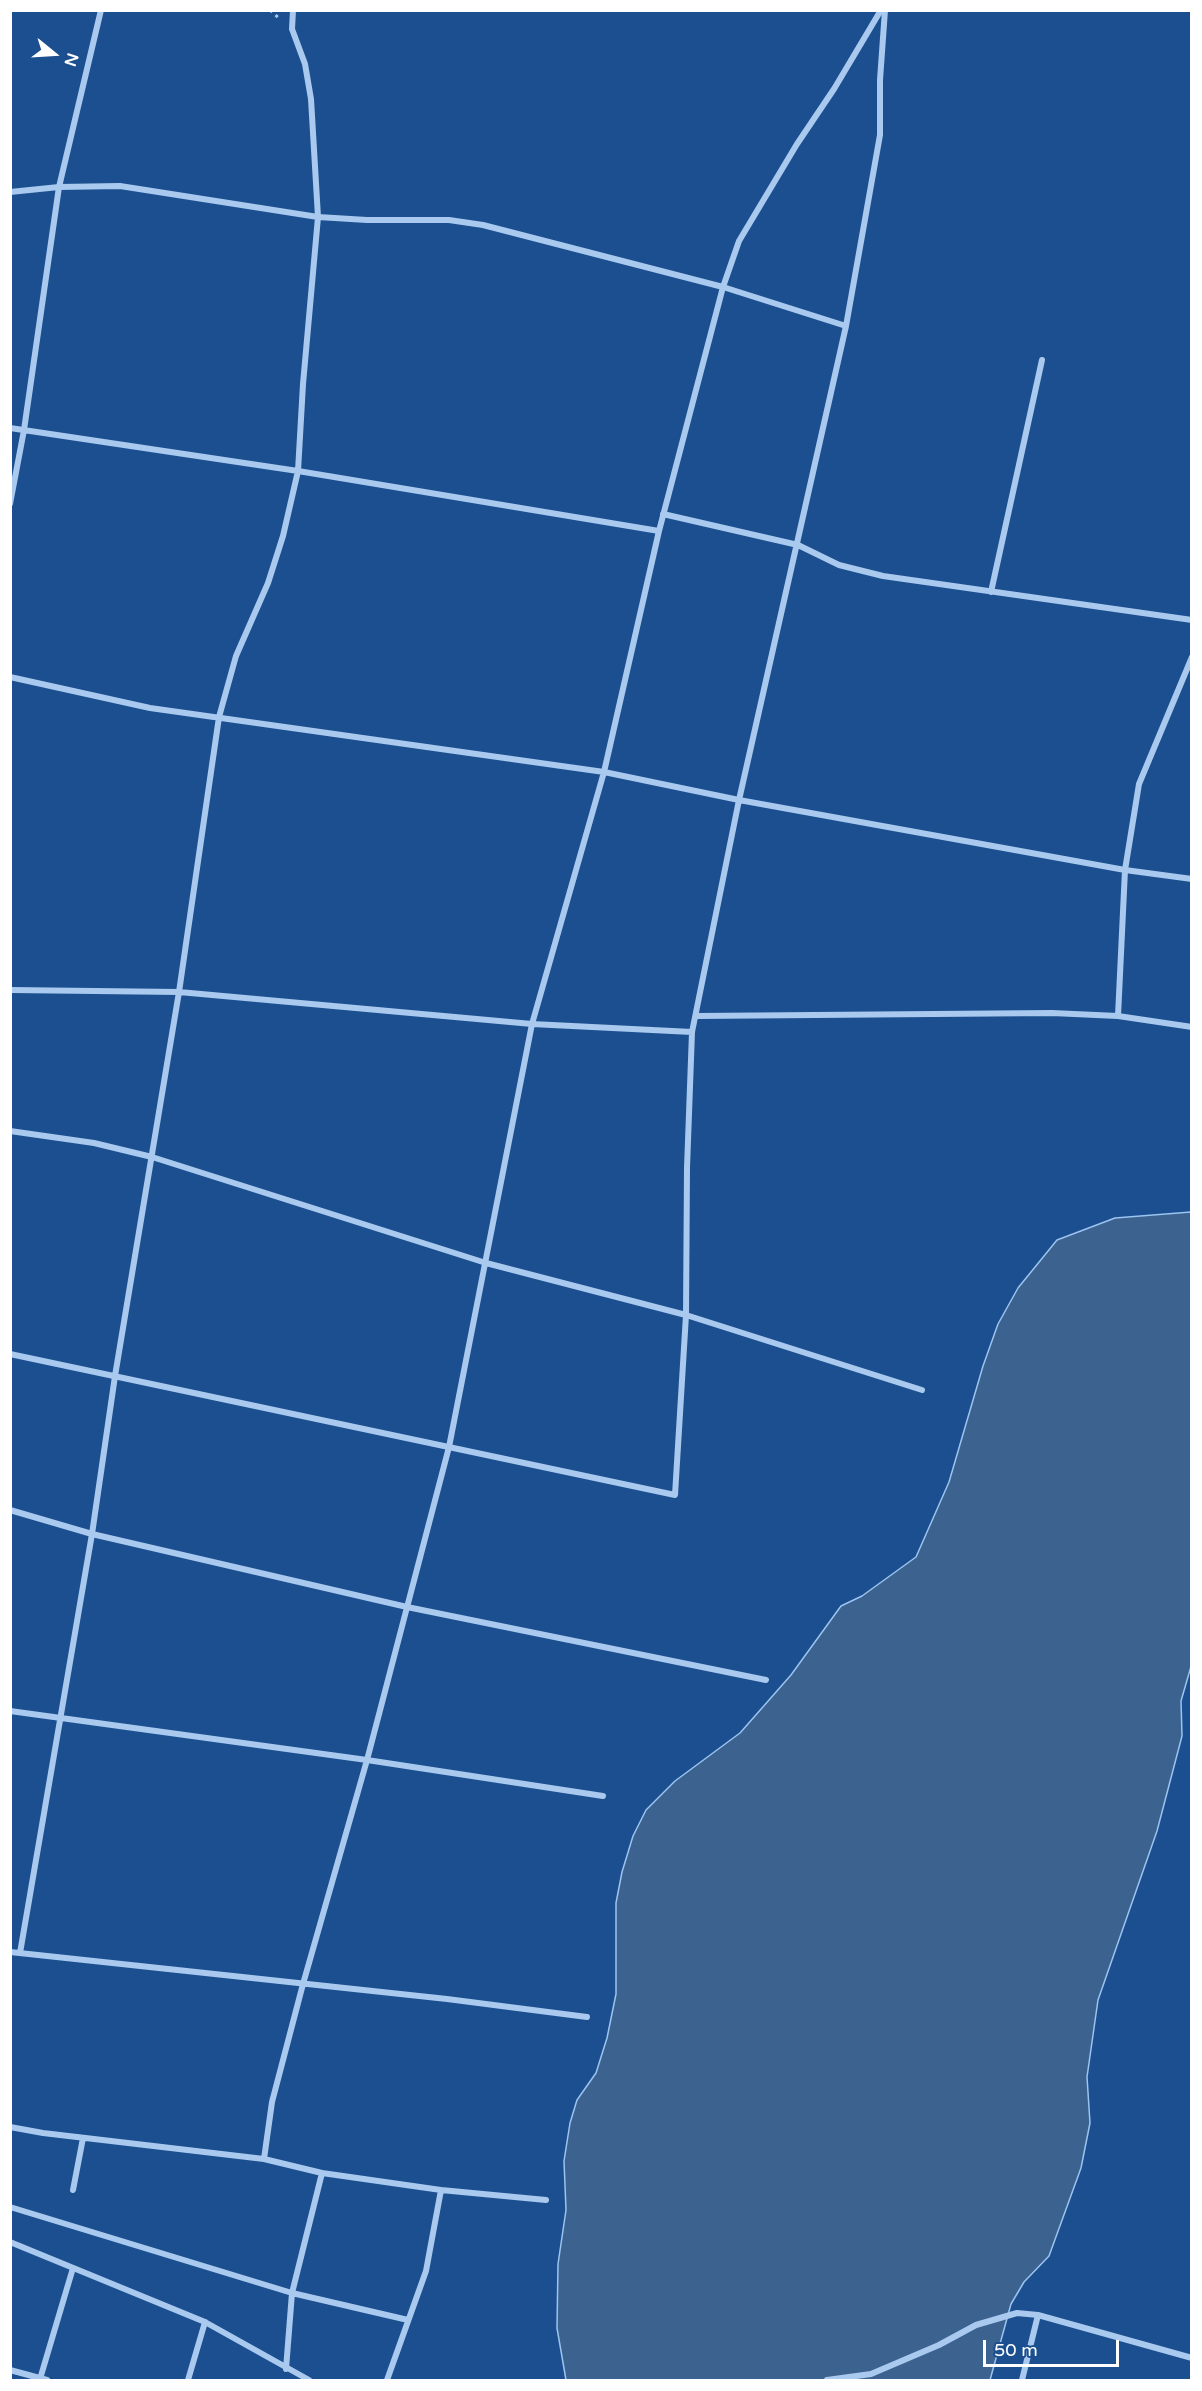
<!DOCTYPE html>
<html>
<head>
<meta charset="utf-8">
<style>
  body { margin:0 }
  #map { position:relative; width:1202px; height:2391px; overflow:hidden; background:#1b4f8f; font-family:"Varela Round",sans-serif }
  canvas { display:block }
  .frame { position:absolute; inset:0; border:12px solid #fff; pointer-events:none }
  .north { position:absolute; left:24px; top:24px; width:60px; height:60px; -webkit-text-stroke:4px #1b4f8f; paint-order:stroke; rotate:108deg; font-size:16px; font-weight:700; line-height:24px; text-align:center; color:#fff }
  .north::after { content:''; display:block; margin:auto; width:21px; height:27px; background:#fff; clip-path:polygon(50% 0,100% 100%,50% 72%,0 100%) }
  .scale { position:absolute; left:983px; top:2340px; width:136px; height:27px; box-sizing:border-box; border:3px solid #fff; border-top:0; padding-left:8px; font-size:18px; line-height:21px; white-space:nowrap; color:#fff; -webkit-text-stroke:4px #1b4f8f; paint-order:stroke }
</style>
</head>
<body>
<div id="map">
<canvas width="1202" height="2391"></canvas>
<div class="frame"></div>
<div class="north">N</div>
<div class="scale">50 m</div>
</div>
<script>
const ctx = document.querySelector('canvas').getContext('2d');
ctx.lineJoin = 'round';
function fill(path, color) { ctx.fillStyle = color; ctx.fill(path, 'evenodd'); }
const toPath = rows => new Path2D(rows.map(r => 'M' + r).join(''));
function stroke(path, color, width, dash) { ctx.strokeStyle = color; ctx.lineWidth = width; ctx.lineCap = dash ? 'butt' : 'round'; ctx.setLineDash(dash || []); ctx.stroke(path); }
const water = toPath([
  [1191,1212,1192,1663,1181,1701,1182,1736,1157,1831,1098,2000,1087,2077,1090,2123,1081,2168,1049,2256,1024,2282,1011,2304,990,2380,566,2380,557,2328,558,2264,566,2210,564,2161,570,2123,577,2100,596,2073,607,2038,616,1994,616,1903,622,1872,633,1836,646,1810,675,1781,740,1733,791,1675,841,1606,862,1596,916,1557,949,1482,983,1366,998,1324,1018,1288,1057,1240,1115,1218,1191,1212]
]);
const path = toPath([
  [270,10,281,20]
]);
const street = toPath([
  [10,192,59,187,120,186,318,217,367,220,449,220,483,225,723,287,846,326],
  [10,428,298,471,659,531],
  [10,504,24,430,59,187,101,10],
  [663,514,798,545,839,565,883,576,1192,620],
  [991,592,1042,360],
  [10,677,150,708,604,772,739,800,1125,870,1192,879],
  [10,990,179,992,532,1024,692,1032],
  [696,1016,1052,1013,1118,1016,1192,1027],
  [1118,1016,1125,870,1139,784,1192,657],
  [10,1131,94,1143,152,1157,486,1263,686,1315,922,1390],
  [10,1354,675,1495,686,1315,687,1168,692,1032,739,800,846,326,880,135,880,80,885,10],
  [10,1510,92,1534,407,1607,766,1680],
  [10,1711,367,1760,603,1796],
  [10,1952,447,1999,587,2017],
  [20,1953,92,1534,115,1376,179,992,219,717,236,656,268,583,283,536,298,471,303,384,318,217,311,99,305,64,292,29,293,10],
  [10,2127,43,2133,264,2159,322,2173,441,2190,546,2200],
  [264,2159,272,2102,303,1984,367,1760,449,1447,532,1024,604,772,659,531,723,287,739,241,797,144,834,89,881,10],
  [73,2190,83,2138],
  [10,2207,292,2293,408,2320],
  [10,2242,205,2322,309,2380],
  [286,2369,292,2293,322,2173],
  [10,2370,47,2380],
  [40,2379,73,2268],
  [188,2380,205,2322],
  [387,2380,426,2271,441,2190],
  [827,2380,871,2374,939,2345,976,2325,1017,2313,1038,2315,1192,2358],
  [1022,2380,1038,2315]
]);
fill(water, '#3c6290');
stroke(water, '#9cc4f0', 1.5);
stroke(path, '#a9c9ee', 3, [3, 4.5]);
stroke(street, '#a9c9ee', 6);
</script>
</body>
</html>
